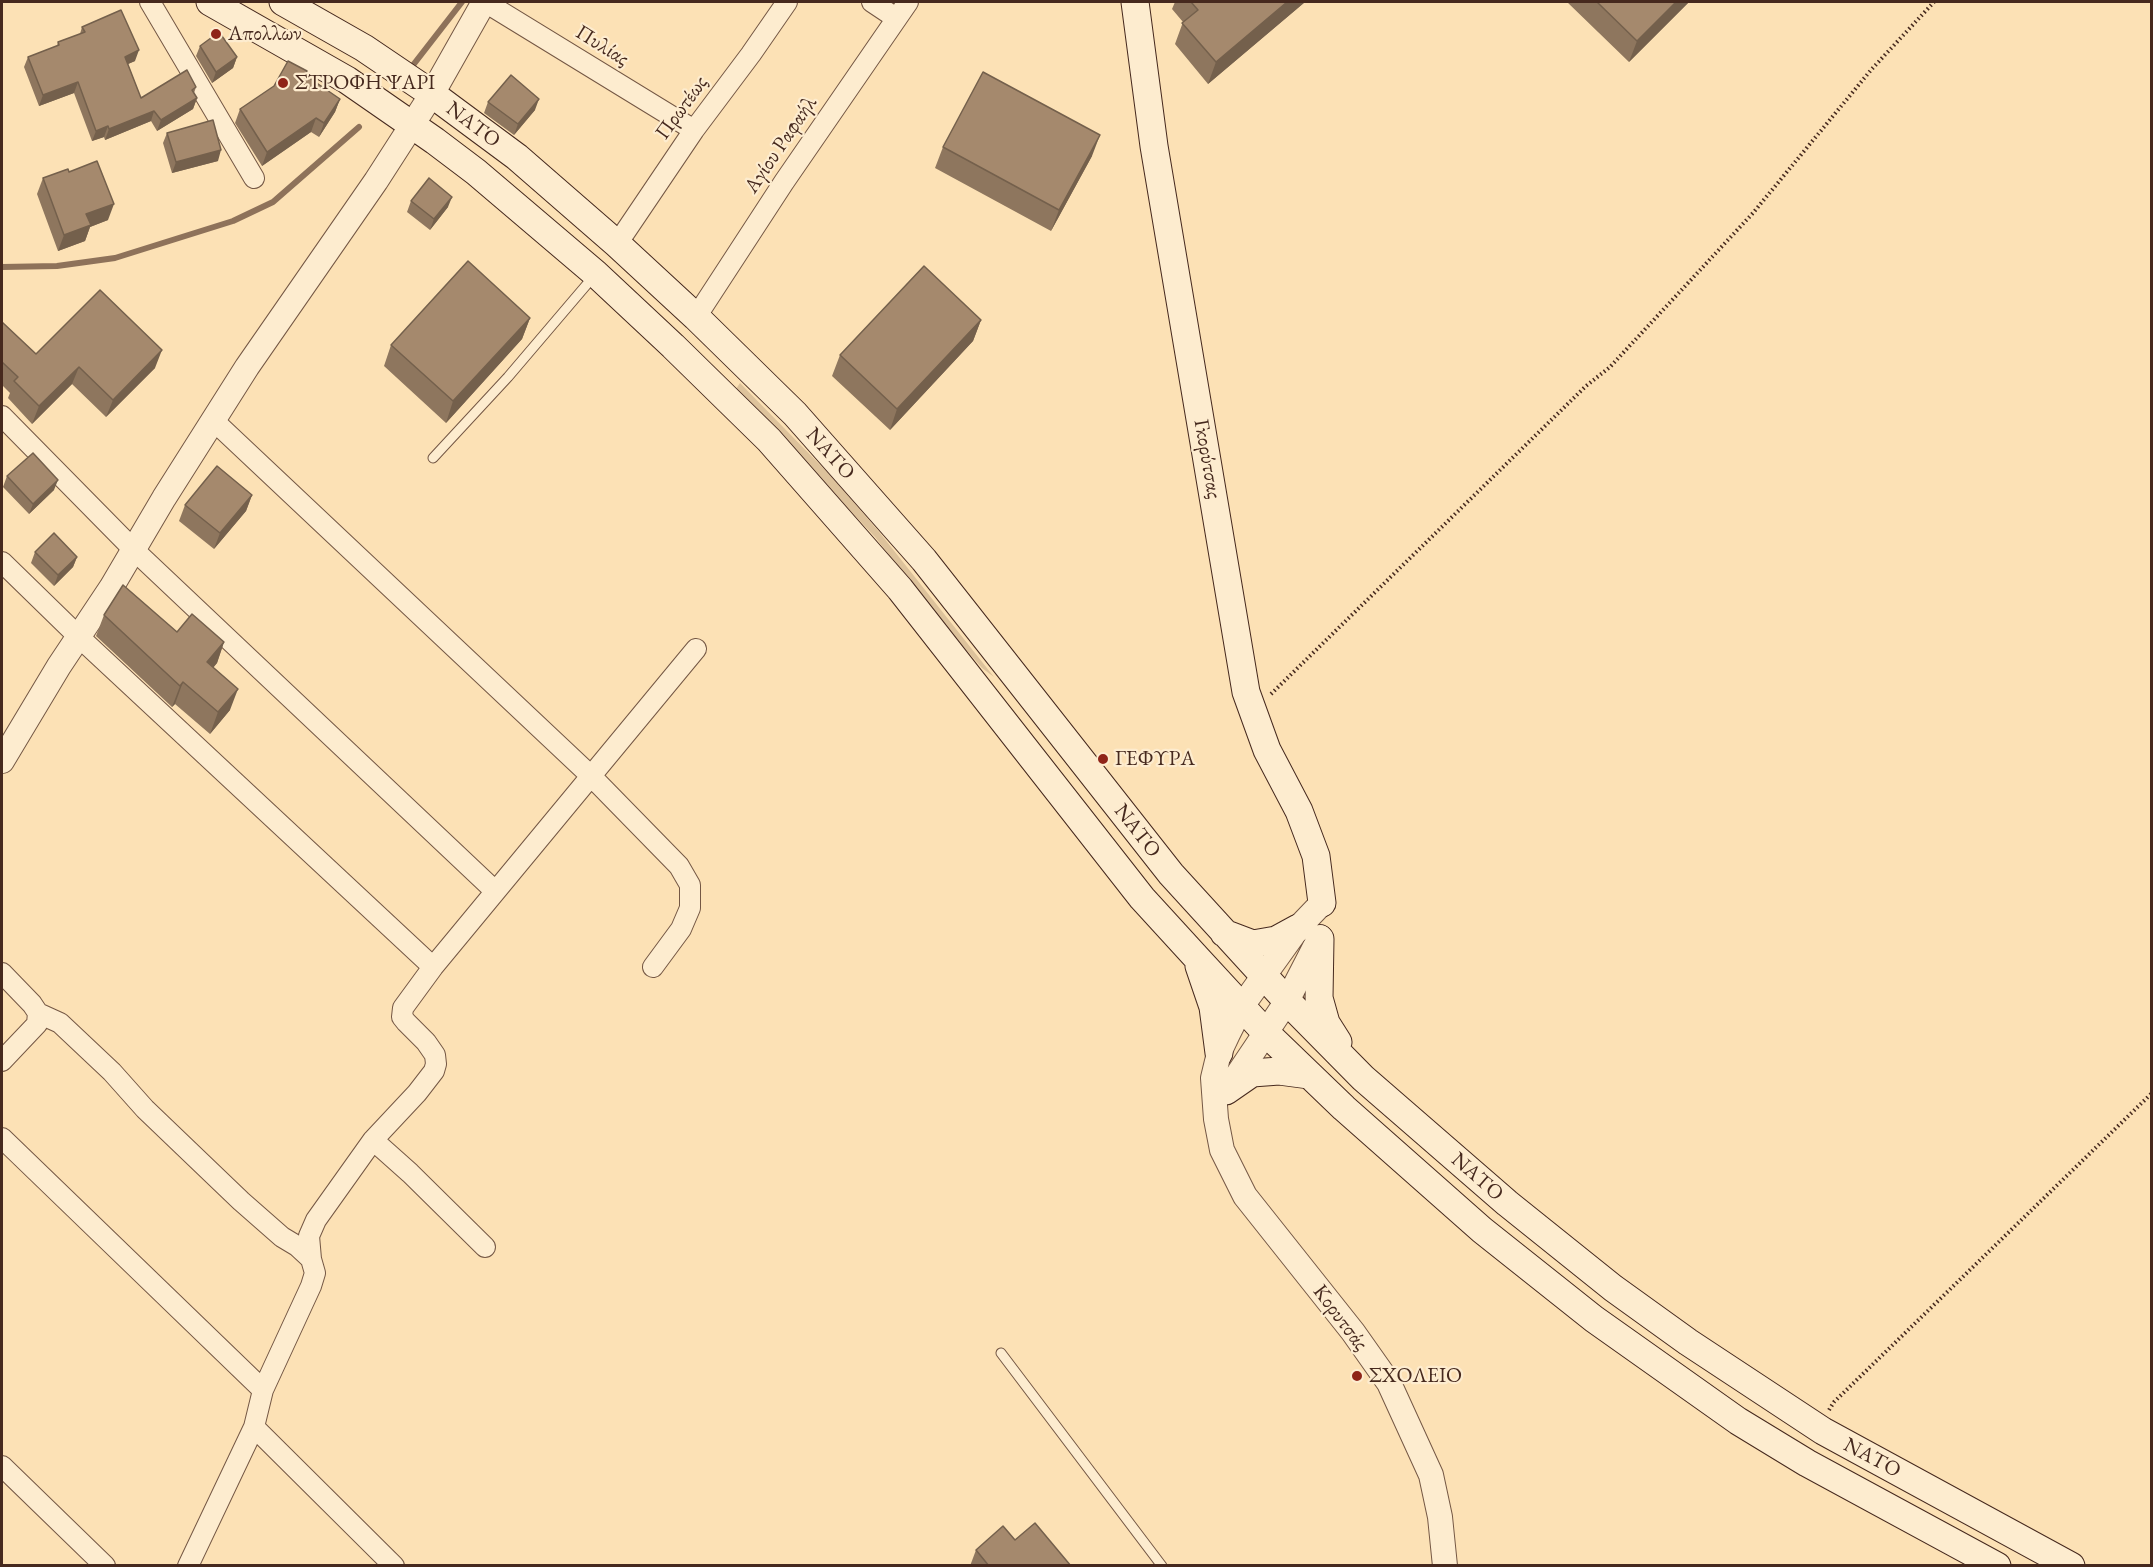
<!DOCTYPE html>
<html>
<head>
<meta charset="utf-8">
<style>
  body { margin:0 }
  #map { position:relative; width:2153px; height:1567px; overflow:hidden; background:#fce1b5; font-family:"EB Garamond",serif }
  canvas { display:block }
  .frame { position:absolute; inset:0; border:3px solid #46291e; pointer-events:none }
</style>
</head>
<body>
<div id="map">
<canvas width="2153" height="1567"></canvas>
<div class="frame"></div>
</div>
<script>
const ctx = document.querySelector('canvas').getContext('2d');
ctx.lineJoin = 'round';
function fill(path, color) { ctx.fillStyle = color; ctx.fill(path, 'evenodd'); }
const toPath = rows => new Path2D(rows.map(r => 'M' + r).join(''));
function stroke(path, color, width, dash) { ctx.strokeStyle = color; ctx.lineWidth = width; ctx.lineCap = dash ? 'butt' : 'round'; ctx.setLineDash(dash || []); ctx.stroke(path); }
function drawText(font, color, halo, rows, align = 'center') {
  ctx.font = font + ' "EB Garamond",serif'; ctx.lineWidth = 4.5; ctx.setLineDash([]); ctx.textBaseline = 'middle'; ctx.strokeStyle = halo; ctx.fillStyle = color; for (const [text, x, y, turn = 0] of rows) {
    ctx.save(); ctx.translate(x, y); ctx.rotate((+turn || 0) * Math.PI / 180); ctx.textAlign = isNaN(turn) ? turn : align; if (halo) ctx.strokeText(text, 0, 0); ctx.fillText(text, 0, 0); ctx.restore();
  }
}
const green = toPath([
  [740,383,831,476,880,533,994,677,982,668,935,614,875,537,736,389]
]);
const stream = toPath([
  [410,69,462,2],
  [2,267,57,266,115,258,233,221,273,202,359,127]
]);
const path = toPath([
  [1271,694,1586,386,1610,367,1753,213,1871,70,1934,2],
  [1829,1410,1834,1402,2152,1093]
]);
const service = toPath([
  [433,458,508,377,594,276],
  [1001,1353,1162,1566]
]);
const minor = toPath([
  [150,2,254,178],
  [485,2,694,130],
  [872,2,896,18],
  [617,244,694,130,751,54,787,2],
  [696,317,784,182,908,2],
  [2,416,134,550,495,891],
  [214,421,591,776,679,866,690,885,690,908,681,929,653,967],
  [2,562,79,637,433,967],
  [2,973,32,1004,38,1013,60,1023,112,1072,145,1109,241,1201,282,1237,297,1246,311,1259],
  [2,1061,37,1024,38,1013],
  [2,1138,263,1390],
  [373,1140,410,1173,485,1247],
  [254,1427,394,1566],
  [2,1466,105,1566],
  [188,1566,254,1427,263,1390,311,1286,315,1273,311,1259,309,1236,316,1220,373,1140,417,1093,434,1071,436,1064,435,1055,426,1042,406,1022,402,1017,403,1008,433,967,696,649]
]);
const tertiary = toPath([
  [2,761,59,666,111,588,164,498,247,367,376,181,432,94,484,2],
  [1322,903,1298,928,1278,956,1242,1006,1228,1034,1219,1053,1213,1078,1216,1119,1222,1150,1245,1196,1353,1332,1389,1383,1431,1475,1440,1517,1445,1566],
  [1228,1089,1287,1001,1320,937]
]);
const secondary = toPath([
  [210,2,347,80,435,141,476,172,596,274,673,346,769,440,900,589,1142,898,1196,957,1266,1033,1344,1108,1482,1230,1594,1319,1738,1421,1807,1463,1997,1566],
  [283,2,364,48,432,94,517,157,617,244,696,317,795,414,924,560,1171,874,1287,1001,1363,1078,1507,1203,1613,1288,1688,1342,1823,1431,2071,1566],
  [1135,2,1154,146,1246,692,1267,750,1299,811,1316,856,1322,903],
  [1224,933,1253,944,1276,940,1298,928],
  [1320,939,1319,998,1326,1023,1338,1042],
  [1199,966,1213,1007,1219,1053],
  [1226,1091,1252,1073,1279,1071,1309,1075]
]);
const wall = toPath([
  [1175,2,1305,2,1208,84,1175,44,1183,22,1172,9],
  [1567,2,1689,2,1629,62],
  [82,27,135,61,128,64,141,98,196,87,194,93,197,98,193,109,157,131,151,121,105,140,104,137,92,141,74,93,39,106,24,67,28,57,57,46,58,42,80,34],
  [200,46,237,57,233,68,212,83,196,56],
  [305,76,340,99,335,112,319,137,311,132,262,166,235,123,240,109],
  [488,102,535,110,514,135,484,113],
  [167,133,218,161,172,173,163,143],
  [943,147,1092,156,1051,231,935,168],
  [69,172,108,220,90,227,85,241,58,251,37,194,43,178],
  [411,201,448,207,430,230,407,212],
  [530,318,522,339,446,423,384,366,391,345],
  [981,320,973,341,890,430,832,376,840,355],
  [2,322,36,354,155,368,106,417,72,384,32,424,8,398,10,393,2,385],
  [7,476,54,490,29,514,3,487],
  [252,495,246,511,214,549,179,521,185,505],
  [35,552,77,557,73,567,54,586,31,563],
  [104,615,224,642,217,663,213,668,230,710,210,734,175,704,172,707,96,636],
  [1015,1540,1071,1566,970,1566,976,1550]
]);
const shadedWall = toPath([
  [1287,2,1305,2,1208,84,1216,62],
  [1676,2,1689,2,1629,62,1637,41],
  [139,50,135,61,121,67,125,57],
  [237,57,233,68,212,83,216,72],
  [78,82,74,93,39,106,43,95],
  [197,98,193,109,157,131,161,120],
  [340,99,335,112,319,137,324,123],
  [539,99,535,110,514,135,518,124],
  [154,111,151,121,105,140,109,129],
  [316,118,311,132,262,166,267,152],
  [108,126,104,137,92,141,96,131],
  [1100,135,1092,156,1051,231,1059,210],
  [221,150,218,161,172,173,176,162],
  [452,197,448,207,430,230,434,219],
  [114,204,108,220,90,227,85,241,58,251,64,235,86,214],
  [530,318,522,339,446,423,453,401],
  [981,320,973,341,890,430,897,409],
  [162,350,155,368,106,417,113,400],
  [79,367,72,384,32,424,39,406],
  [58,480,54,490,29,514,33,504],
  [252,495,246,511,214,549,220,533],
  [77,557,73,567,54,586,58,575],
  [224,642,217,663,199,684,207,662],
  [183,682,175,704,172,707,180,686],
  [238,689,230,710,210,734,218,712]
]);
const building = toPath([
  [1191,2,1287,2,1216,62,1182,23,1198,10,1191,2],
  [1597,2,1676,2,1637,41,1597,2],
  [121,10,139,50,125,57,141,98,187,70,196,87,192,90,197,98,161,120,154,111,109,129,108,126,96,131,78,82,43,95,28,57,59,45,58,42,85,32,82,27,121,10],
  [219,32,237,57,216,72,200,46,219,32],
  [288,61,307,71,305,75,340,99,324,123,316,118,267,152,240,109,274,86,288,61],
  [983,72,1100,135,1059,210,943,147,983,72],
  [511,75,539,99,518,124,488,102,511,75],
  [213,120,221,150,176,162,167,133,213,120],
  [97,161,114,204,86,214,91,225,64,235,43,178,68,169,69,172,97,161],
  [429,178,452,197,434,219,411,201,429,178],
  [468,261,530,318,453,401,391,345,468,261],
  [924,266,981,320,897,409,840,355,924,266],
  [100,290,162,350,113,400,79,367,39,406,14,381,18,377,2,362,2,322,36,354,100,290],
  [33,453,58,480,33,504,7,476,33,453],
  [217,466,252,495,220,533,185,505,217,466],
  [54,533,77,557,58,575,35,552,54,533],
  [123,585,177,632,192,614,224,642,207,662,238,689,218,712,183,682,180,686,104,615,123,585],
  [1035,1523,1071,1566,989,1566,976,1550,1003,1526,1015,1540,1035,1523]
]);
const markers = [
  [216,34,6,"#8f2418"],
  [283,83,6,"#8f2418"],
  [1103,759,6,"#8f2418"],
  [1357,1376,6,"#8f2418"]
];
const poiNames = [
  ["Απολλων",228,34],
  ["ΣΤΡΟΦΗ ΨΑΡΙ",295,83],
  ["ΓΕΦΥΡΑ",1115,759],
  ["ΣΧΟΛΕΙΟ",1369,1376]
];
const streetNames = [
  ["Πυλίας",602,46,32],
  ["Πρωτέως",682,108,-54],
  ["ΝΑΤΟ",473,125,37],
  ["Αγίου Ραφαήλ",781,145,-56],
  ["ΝΑΤΟ",830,454,48],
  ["Γκορύτσας",1207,459,80],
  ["ΝΑΤΟ",1137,831,52],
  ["ΝΑΤΟ",1477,1177,41],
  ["Κορυτσάς",1340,1318,53],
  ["ΝΑΤΟ",1872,1458,28]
];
fill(green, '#ddc29b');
stroke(stream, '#8e725a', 6);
stroke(service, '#745744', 11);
stroke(minor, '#745744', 22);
stroke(tertiary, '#745744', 26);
stroke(secondary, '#46291e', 29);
stroke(path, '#46291e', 4, [1.5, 3]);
stroke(service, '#fdeccf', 9);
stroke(minor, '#fdeccf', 20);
stroke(tertiary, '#fdeccf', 24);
stroke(secondary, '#fdeccf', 27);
fill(wall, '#8e765e');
fill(shadedWall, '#74604c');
fill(building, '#a5896d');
stroke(building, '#74604c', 1.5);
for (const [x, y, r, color] of markers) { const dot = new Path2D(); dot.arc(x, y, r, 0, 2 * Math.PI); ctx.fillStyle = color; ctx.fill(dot); stroke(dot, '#fdeccf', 2); }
drawText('21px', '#46291e', '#fdeccf', poiNames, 'left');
drawText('21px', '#46291e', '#fdeccf', streetNames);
</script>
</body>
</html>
